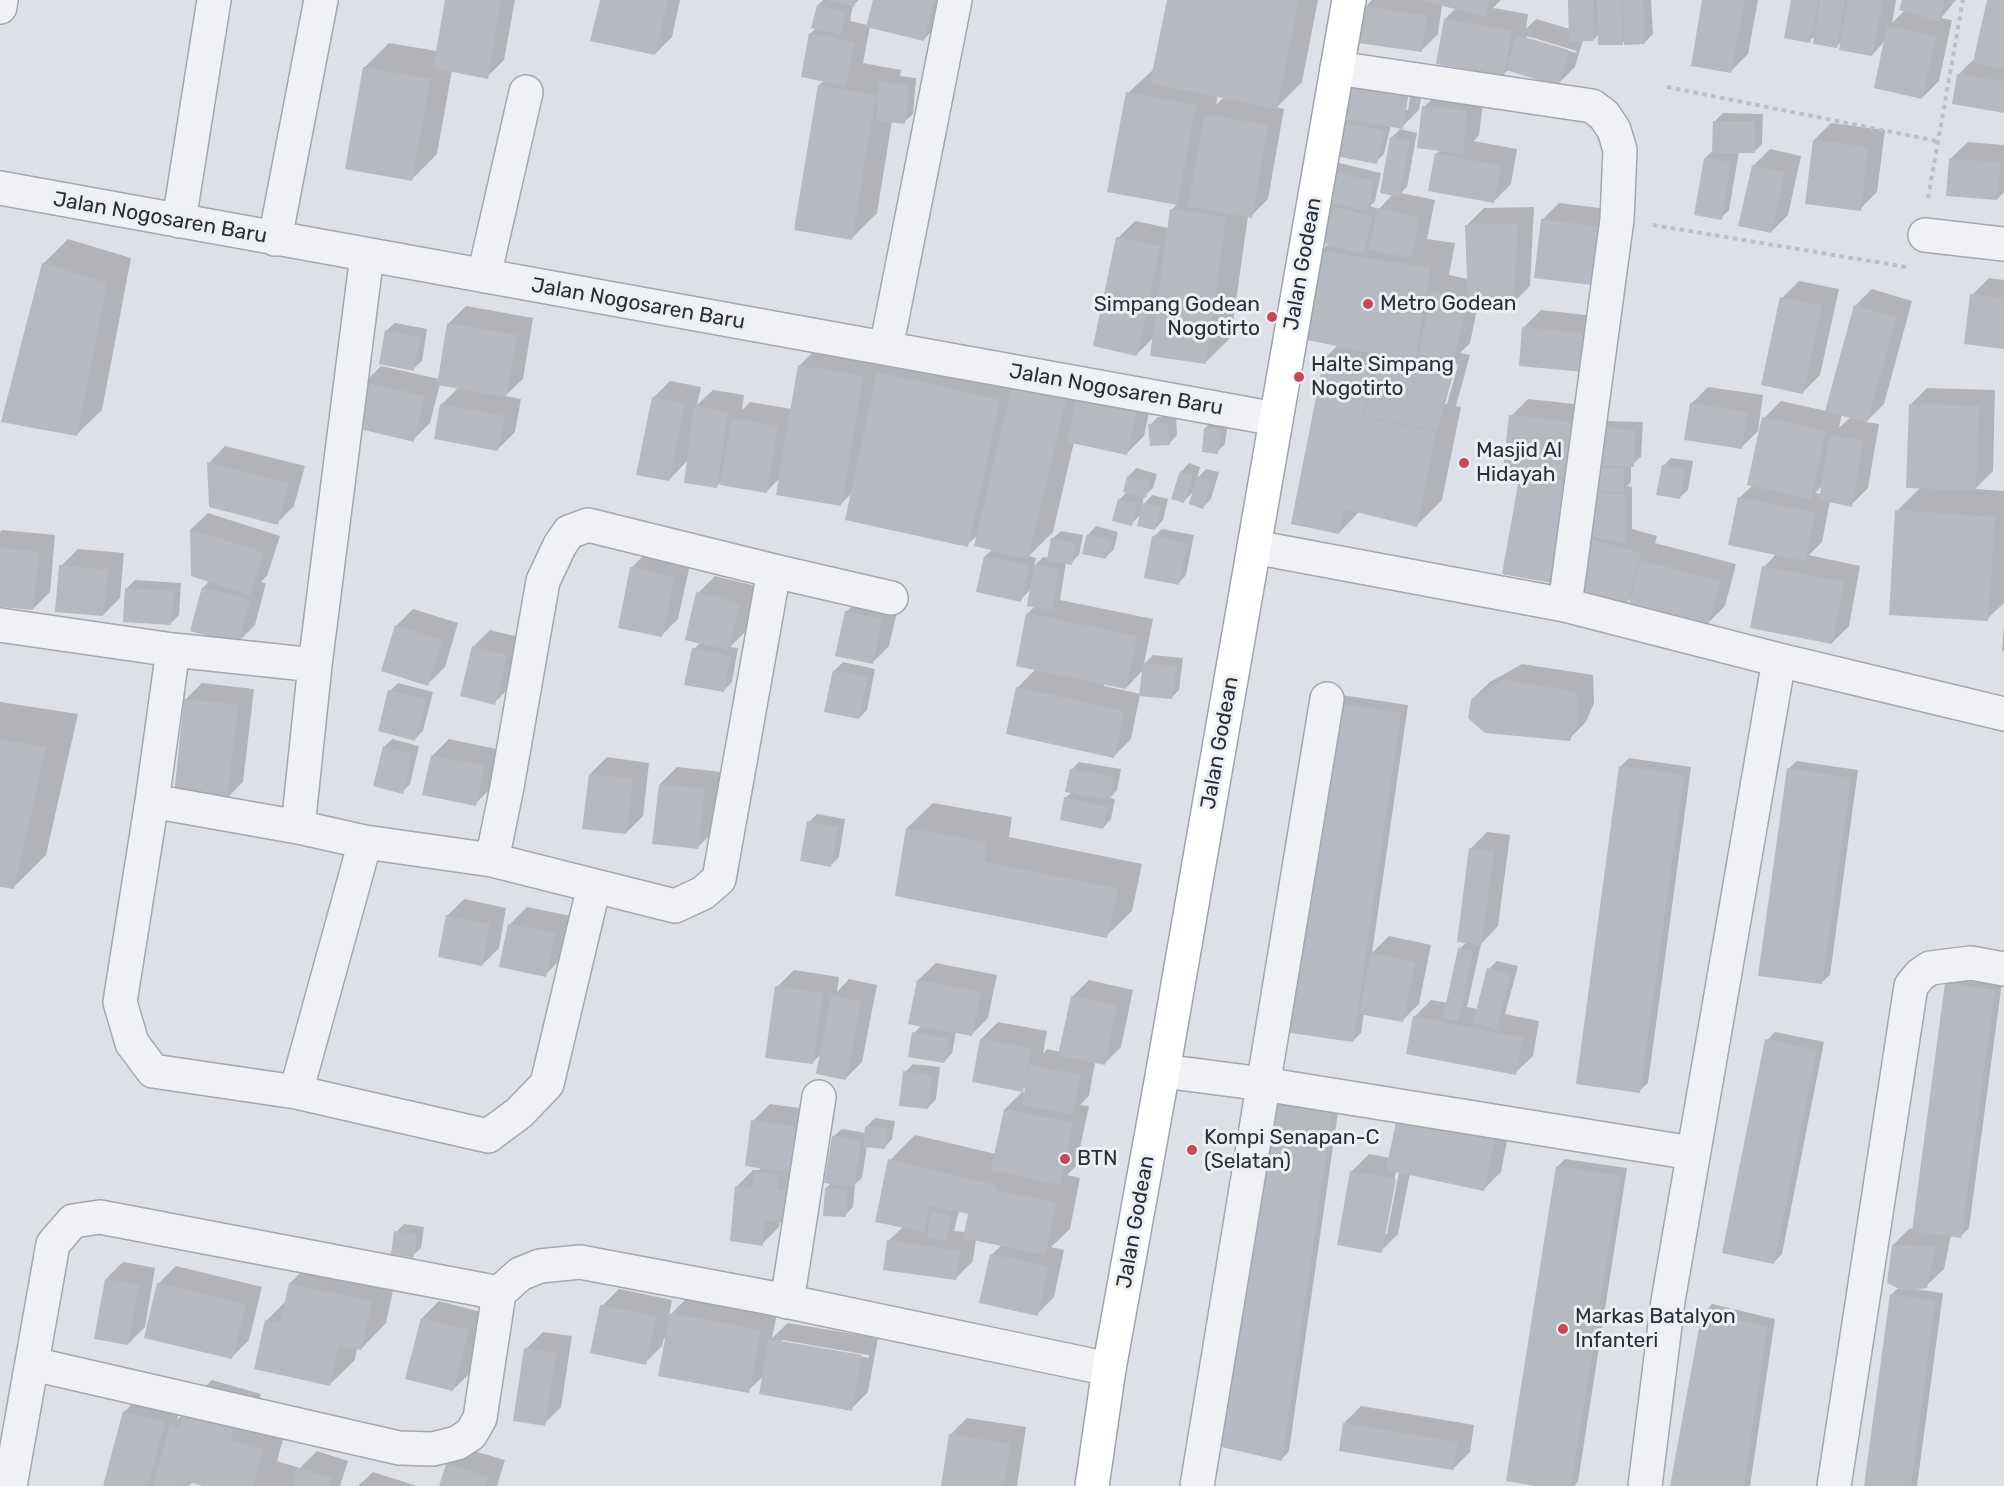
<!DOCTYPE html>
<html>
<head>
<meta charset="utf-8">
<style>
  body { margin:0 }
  canvas { display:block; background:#dde0e6 }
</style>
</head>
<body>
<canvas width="2004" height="1486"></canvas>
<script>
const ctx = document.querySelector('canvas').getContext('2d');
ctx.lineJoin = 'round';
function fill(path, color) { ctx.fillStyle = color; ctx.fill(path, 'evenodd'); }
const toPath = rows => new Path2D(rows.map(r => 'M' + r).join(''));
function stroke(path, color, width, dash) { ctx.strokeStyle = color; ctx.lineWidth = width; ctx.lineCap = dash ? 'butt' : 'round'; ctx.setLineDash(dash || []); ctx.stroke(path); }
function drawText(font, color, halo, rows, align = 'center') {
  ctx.font = font + ' Rubik,sans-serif'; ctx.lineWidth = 6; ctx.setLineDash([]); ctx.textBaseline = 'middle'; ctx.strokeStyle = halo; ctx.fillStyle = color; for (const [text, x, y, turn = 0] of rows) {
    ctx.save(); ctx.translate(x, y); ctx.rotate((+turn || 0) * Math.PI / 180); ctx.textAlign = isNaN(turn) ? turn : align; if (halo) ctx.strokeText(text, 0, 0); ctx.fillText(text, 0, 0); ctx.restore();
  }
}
const shadow = toPath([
  [446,0,515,0,504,60,487,77,452,70,437,154,412,179,364,68,389,43,437,51],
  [601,0,680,0,672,37,655,54],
  [823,0,859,0,853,5,850,21,868,25,874,0,952,0,949,14,924,39,870,26,863,63,901,70,900,76,916,78,913,114,904,122,892,121,877,213,852,238,819,85,825,80,810,34,817,27,818,5],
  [1168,0,1318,0,1302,82,1277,107,1284,109,1268,199,1251,216,1248,216,1231,337,1206,362,1154,337,1137,354,1118,238,1135,221,1169,228,1171,210,1177,204,1128,93,1155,68],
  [1218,95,1224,97,1216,105],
  [1372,0,1501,0,1493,8,1528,14,1526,29,1536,19,1570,29,1569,0,1651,0,1653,34,1644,43,1626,40,1622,43,1599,34,1593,40,1583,40,1575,67,1558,84,1509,69,1503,75,1445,19,1456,8,1442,5,1438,34,1421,51,1365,7],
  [1527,36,1577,51,1576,53,1527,39],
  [1704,0,1758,0,1748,54,1731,71],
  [1793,0,1896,0,1892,23,1905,10,1903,0,1956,0,1941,18,1952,20,1939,81,1922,98,1885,41,1872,55,1842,41,1836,47,1816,35,1809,41],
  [1989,0,2004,0,2004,111,1958,75,1975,58],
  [1367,58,1426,69,1419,110,1400,129,1417,133,1407,187,1401,193,1435,200,1427,239,1455,243,1449,275,1468,279,1467,225,1484,208,1534,207,1530,286,1513,303,1478,305,1470,343,1460,353,1470,355,1456,406,1461,407,1442,500,1417,525,1360,511,1339,533,1292,523,1325,358,1338,345,1309,339,1321,252,1329,243,1320,241,1329,206,1333,202,1324,200,1331,172,1339,163,1381,173,1375,201,1370,206,1379,209,1393,194,1381,192,1391,138,1402,127,1391,125,1384,154,1376,162,1337,155,1344,123,1349,118,1343,117,1350,75],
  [1410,78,1413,78,1408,110,1405,110],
  [1455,364,1458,365,1447,404,1444,404],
  [1441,90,1484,95,1479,135,1474,141,1517,149,1511,184,1494,201,1436,154,1441,150,1424,107],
  [1723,113,1763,114,1762,144,1754,152,1739,152,1729,210,1721,218,1705,158,1714,150,1714,122],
  [1831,123,1885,130,1877,192,1860,209,1814,140],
  [1968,142,2004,145,2004,192,1997,199,1950,159],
  [1770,149,1801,156,1788,215,1771,232,1753,166],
  [1559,203,1623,211,1616,268,1542,220],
  [68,239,131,258,102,410,76,435,43,264],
  [1989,278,2004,280,2004,347,1972,295],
  [1799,281,1839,289,1820,375,1803,392,1782,298],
  [1872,289,1912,301,1884,404,1866,422,1879,424,1868,488,1851,505,1830,501,1822,542,1809,555,1860,566,1849,626,1832,643,1764,567,1777,553,1739,498,1753,485,1764,418,1781,401,1826,411,1855,306],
  [1842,414,1851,417,1839,428],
  [1823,485,1821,494,1815,493],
  [466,306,533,318,523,379,505,396,521,399,515,432,498,449,436,438,442,404,459,387,440,384,430,423,413,440,364,383,381,366,439,379,449,323],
  [1541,310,1604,317,1601,354,1524,327],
  [395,323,427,329,422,361,413,369,386,331],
  [825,340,888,351,885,366,904,348,1154,389,1144,436,1127,453,1074,442,1053,532,1029,556,1036,558,1034,566,1043,557,1049,558,1052,539,1061,531,1083,535,1079,555,1071,563,1066,562,1060,600,1153,619,1144,664,1153,655,1183,658,1179,690,1171,698,1140,695,1131,739,1114,756,1017,688,1036,669,1028,613,1036,605,1031,589,1020,600,985,556,993,549,979,534,967,545,852,493,841,504,780,478,767,491,723,480,717,486,688,460,669,480,653,398,670,381,701,387,697,405,713,390,744,395,742,410,750,402,792,409,799,366],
  [1144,669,1141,694,1104,686,1104,683,1126,688],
  [1708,387,1763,395,1758,431,1741,448,1691,404],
  [1927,388,1995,390,1993,471,1975,489,2004,491,2004,603,1987,619,1897,511,1921,487,1910,405],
  [1528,399,1603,407,1605,421,1643,422,1641,457,1631,465,1631,482,1627,486,1632,487,1632,529,1657,536,1655,543,1736,564,1725,606,1708,623,1632,597,1627,602,1589,539,1594,533,1594,494,1599,489,1595,489,1574,565,1522,474,1526,470,1511,416],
  [1176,416,1177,435,1169,444,1150,425,1158,417],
  [1213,420,1228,421,1225,444,1217,452,1205,428],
  [225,446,305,466,294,506,277,523,209,463],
  [1671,458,1693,461,1688,490,1679,498,1663,466],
  [1189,463,1200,467,1197,479,1206,469,1219,472,1211,499,1203,507,1194,491,1184,501,1181,472],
  [1136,468,1157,474,1153,488,1144,496,1142,506,1152,495,1168,499,1163,520,1155,529,1141,514,1131,524,1119,500,1127,492,1128,477],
  [208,513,280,536,267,576,261,582,266,583,255,625,238,642,203,588,210,580,193,574,191,529],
  [1096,526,1118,532,1114,549,1105,558,1088,535],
  [1162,529,1194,535,1186,575,1178,584,1153,537],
  [2,530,55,535,50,592,33,609,0,606,0,532],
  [78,549,124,553,120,598,103,615,61,566],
  [648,551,691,560,678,619,661,636,631,568],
  [715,576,756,586,745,632,730,647,738,648,732,682,723,691,694,649,701,642,698,593],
  [135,580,181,583,179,615,170,624,127,588],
  [863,595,899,603,889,646,872,663,846,612],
  [413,609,458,623,445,667,428,684,396,626],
  [2004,625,2004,651,2002,651],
  [490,630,523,638,511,686,494,703,473,647],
  [843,662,875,669,867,710,859,718,826,710,835,670],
  [1522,664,1593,675,1594,703,1586,722,1569,739,1472,699,1490,682],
  [202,683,254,689,243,782,226,799,185,700],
  [398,683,433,692,423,731,415,739,390,691],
  [1341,695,1408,705,1372,953,1389,936,1431,945,1419,1004,1402,1021,1364,1013,1361,1033,1353,1041],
  [0,702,78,714,46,855,13,888,0,885],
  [392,739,419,746,410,784,402,792,384,747],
  [449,739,501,750,492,787,475,804,432,756],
  [607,757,649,763,643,816,626,833,590,774],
  [1629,758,1691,767,1648,1083,1639,1091,1621,766],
  [1797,761,1858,770,1830,975,1821,983,1788,769],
  [1079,762,1121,769,1117,790,1110,798,1115,799,1111,819,1103,828,1065,798,1072,792,1071,770],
  [677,767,721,772,714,831,697,848,660,784],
  [933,803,1012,817,1009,837,1142,864,1132,911,1106,936,907,828],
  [817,814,845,819,839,857,831,865,809,822],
  [1487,832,1510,835,1498,926,1481,944,1467,1007,1478,1009,1489,969,1497,961,1518,966,1505,1014,1539,1021,1533,1056,1515,1073,1414,1017,1431,1000,1448,1003,1459,949,1467,942,1470,849],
  [464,899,506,908,499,948,482,965,447,916],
  [527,907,571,916,562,958,545,975,510,924],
  [936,963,997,975,988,1018,971,1035,956,1032,952,1053,944,1062,914,1033,922,1025,918,980],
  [794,970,839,977,837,992,849,979,877,985,862,1062,845,1079,822,1053,813,1062,777,987],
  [1954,975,2002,982,1969,1228,1961,1236,1951,1235,1944,1269,1926,1286,1915,1289,1943,1293,1917,1486,1866,1486,1891,1295,1899,1287,1893,1245,1910,1228,1913,1229,1946,983],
  [1089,980,1133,990,1121,1047,1104,1064,1095,1062,1089,1096,1080,1105,1089,1106,1076,1166,1067,1175,1080,1178,1070,1229,1051,1247,1064,1250,1054,1297,1037,1314,991,1255,1002,1245,976,1239,973,1261,956,1278,888,1241,903,1227,890,1160,915,1135,996,1154,1005,1109,1022,1092,1026,1093,1027,1085,1022,1090,981,1039,998,1022,1047,1031,1043,1054,1047,1049,1060,1052,1072,997],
  [959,1211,970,1213,965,1232,954,1231],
  [1775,1032,1824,1042,1782,1254,1774,1262,1767,1040],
  [913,1064,940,1067,936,1099,928,1108,905,1072],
  [1279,1096,1339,1105,1289,1451,1281,1460,1271,1105],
  [770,1104,821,1111,780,1221,779,1227,762,1244,736,1187,753,1170,759,1170,762,1167,753,1121],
  [875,1118,895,1121,892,1139,884,1148,867,1146,862,1178,855,1184,853,1207,845,1215,826,1188,832,1182,833,1137,842,1129,866,1133,867,1126],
  [1511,1120,1501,1172,1484,1189,1410,1173,1398,1234,1381,1251,1352,1171,1369,1154,1390,1158],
  [1396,1171,1399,1172,1387,1234,1384,1234],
  [1565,1159,1627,1168,1578,1482,1574,1486,1545,1486,1557,1167],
  [404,1224,424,1227,421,1248,412,1256,396,1232],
  [316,1258,396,1277,386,1323,361,1349,357,1348,355,1360,329,1385,266,1321,287,1300,290,1283],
  [123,1262,155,1268,145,1327,128,1344,106,1279],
  [176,1266,262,1287,249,1340,232,1357,146,1337,159,1283],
  [619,1289,672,1300,669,1316,688,1297,777,1314,772,1338,788,1323,878,1338,868,1392,851,1409,764,1375,748,1391,664,1338,662,1346,645,1363,602,1306],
  [782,1340,869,1355,869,1358,782,1343],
  [439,1301,485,1313,470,1373,453,1390,422,1318],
  [1712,1304,1775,1319,1750,1486,1672,1486,1704,1313],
  [543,1332,572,1336,561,1407,544,1424,526,1349],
  [212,1380,261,1394,254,1416,287,1425,277,1461,300,1468,317,1451,348,1461,340,1486,209,1486,193,1482,189,1486,105,1486,124,1412,141,1395,181,1406,177,1420,185,1412,187,1405],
  [1361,1406,1474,1425,1470,1452,1453,1469,1344,1423],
  [967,1418,1026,1427,1017,1486,943,1486,950,1435],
  [464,1448,505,1460,497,1486,441,1486,447,1465],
  [373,1472,417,1486,358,1486]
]);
const building = toPath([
  [445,0,501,0,488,79,433,68],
  [600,0,668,0,655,55,590,41],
  [827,0,856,0,854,7],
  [873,0,934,0,924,41,866,27],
  [1167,0,1299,0,1277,109,1150,83],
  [1419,0,1490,0,1486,17],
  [1568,0,1593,0,1594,41,1569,42],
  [1597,0,1621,0,1623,45,1598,45],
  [1623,0,1643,0,1645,44,1624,45],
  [1702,0,1745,0,1731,73,1691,66],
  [1791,0,1818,0,1810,43,1784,38],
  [1820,0,1845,0,1837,48,1813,44],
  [1848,0,1883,0,1872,56,1839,50],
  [1902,0,1945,0,1939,21,1899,10],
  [1987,0,2004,0,2004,69,1973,62],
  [817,5,846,12,841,34,811,28],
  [1363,6,1427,16,1422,52,1358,43],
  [1444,19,1512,31,1504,76,1436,64],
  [1887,26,1936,37,1922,99,1874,88],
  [809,33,854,42,846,86,801,77],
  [1517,35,1569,50,1558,86,1506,70],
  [363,67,430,79,412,181,345,169],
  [1957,74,2004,82,2004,113,1952,104],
  [1349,75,1410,85,1403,129,1341,118],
  [879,82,909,85,905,124,876,121],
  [818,85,876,95,852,240,794,230],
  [1126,92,1196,105,1177,205,1107,192],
  [1422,106,1467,111,1463,154,1417,148],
  [1205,114,1268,125,1252,218,1188,206],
  [1713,121,1755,121,1755,153,1712,153],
  [1342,122,1384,131,1377,164,1335,156],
  [1390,137,1410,141,1399,197,1380,193],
  [1813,140,1868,147,1861,211,1805,204],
  [1435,153,1501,166,1494,203,1428,191],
  [1704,158,1731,162,1722,220,1694,215],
  [1949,158,2000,163,1997,200,1946,196],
  [1752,165,1785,172,1771,233,1738,226],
  [1329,171,1374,181,1367,211,1322,201],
  [1328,205,1372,217,1363,254,1319,242],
  [1377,208,1419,217,1411,258,1369,250],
  [1170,209,1226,217,1206,364,1150,356],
  [1541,219,1607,228,1600,286,1534,278],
  [1518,223,1513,304,1468,307,1465,225],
  [1116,237,1160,246,1137,356,1093,346],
  [1320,251,1430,268,1415,362,1307,340],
  [42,263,107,283,77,436,1,422],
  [1431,292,1467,299,1454,362,1419,354],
  [1970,294,2004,298,2004,349,1964,344],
  [1780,297,1822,306,1803,394,1761,385],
  [1854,305,1896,318,1867,423,1825,411],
  [447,323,517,335,506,397,437,385],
  [1522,327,1588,334,1584,372,1519,366],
  [385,330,420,337,414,371,379,364],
  [1379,356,1454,372,1437,431,1364,416],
  [1324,357,1373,367,1363,417,1436,432,1417,527,1344,509,1339,534,1291,524],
  [798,365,863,376,841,506,776,495],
  [877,372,1000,400,968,547,845,520],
  [363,382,425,396,414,442,352,427],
  [1012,386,1066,399,1028,559,974,546],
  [1077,393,1138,406,1127,455,1067,442],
  [652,397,685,403,669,481,636,475],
  [1690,403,1747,412,1742,449,1684,440],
  [440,404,505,416,498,451,434,439],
  [1909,404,1979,406,1976,490,1906,488],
  [694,406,728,412,717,488,684,483],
  [1509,415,1587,424,1581,478,1503,469],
  [1762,417,1826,431,1811,499,1747,485],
  [732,418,778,426,767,493,720,485],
  [1168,423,1170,445,1150,446,1148,424],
  [1204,428,1220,428,1218,454,1202,452],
  [1595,428,1635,430,1634,467,1594,465],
  [1830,435,1863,441,1852,507,1819,500],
  [207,462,289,483,278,525,209,507],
  [1662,465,1685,469,1680,499,1656,495],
  [1594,467,1624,468,1623,492,1593,491],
  [1180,471,1193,475,1184,503,1171,499],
  [1520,473,1576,483,1558,584,1502,574],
  [1127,476,1150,482,1146,498,1123,492],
  [1197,476,1211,480,1203,509,1189,504],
  [1593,493,1625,494,1625,543,1592,537],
  [1738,497,1815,513,1805,561,1728,545],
  [1118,499,1137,504,1132,526,1112,521],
  [1142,503,1161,507,1155,530,1137,526],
  [1895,510,1995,517,1988,621,1889,615],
  [190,529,264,553,250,595,191,576],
  [1087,534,1111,540,1106,559,1082,554],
  [1152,536,1187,543,1179,585,1144,578],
  [1051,538,1076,543,1072,565,1047,560],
  [1587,538,1641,553,1627,604,1573,588],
  [0,548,39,552,33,610,0,607],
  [984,556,1029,566,1021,602,976,592],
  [1640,560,1720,581,1708,625,1629,604],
  [59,565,108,570,103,616,55,612],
  [1034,565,1059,569,1052,610,1027,606],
  [1762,566,1844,582,1832,644,1750,628],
  [630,567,675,577,662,637,618,628],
  [202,587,250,600,238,644,190,631],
  [125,588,174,591,171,625,123,622],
  [696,592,740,603,728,650,685,640],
  [845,611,882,620,873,664,835,656],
  [1026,613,1137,636,1126,689,1016,666],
  [395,625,442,640,428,686,381,671],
  [472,646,507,655,495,705,460,696],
  [692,648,731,656,724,692,684,685],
  [1143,663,1176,666,1172,699,1139,696],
  [833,670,868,677,859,719,824,712],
  [1504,680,1577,692,1578,721,1570,741,1485,733,1468,718,1471,699],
  [1016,687,1124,711,1114,758,1006,734],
  [388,690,426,700,415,741,378,731],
  [184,699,238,705,227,801,174,795],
  [1331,703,1401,713,1353,1042,1284,1032],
  [0,740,46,747,14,889,0,887],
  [383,746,412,754,403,794,373,786],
  [431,755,484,766,476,806,422,795],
  [1619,766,1684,775,1640,1093,1576,1084],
  [1787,768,1851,778,1822,984,1758,976],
  [1070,769,1114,777,1110,800,1065,792],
  [589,774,633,779,626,834,582,829],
  [659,784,705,789,698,849,652,844],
  [1064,797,1108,807,1103,829,1060,820],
  [807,821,838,827,831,867,800,861],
  [906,828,987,842,985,862,1118,889,1107,938,895,896],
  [1469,848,1494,852,1481,945,1457,942],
  [446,915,490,924,482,966,438,957],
  [508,924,555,933,546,977,499,967],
  [1458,948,1473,952,1458,1021,1443,1018],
  [1371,953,1415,962,1403,1022,1359,1014],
  [1487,968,1511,974,1496,1030,1473,1023],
  [917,980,981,992,972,1036,908,1024],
  [1945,983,1995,990,1961,1238,1912,1231],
  [775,986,823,993,813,1064,765,1058],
  [831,996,861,1002,846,1080,816,1074],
  [1071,996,1117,1006,1105,1065,1058,1055],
  [1413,1016,1523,1038,1516,1075,1406,1054],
  [912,1032,949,1039,944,1063,908,1057],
  [980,1039,1031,1048,1023,1092,972,1082],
  [1765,1039,1817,1050,1774,1264,1722,1253],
  [1029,1065,1080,1075,1073,1115,1022,1105],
  [903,1071,932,1075,928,1109,899,1106],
  [1269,1104,1332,1113,1282,1461,1213,1445],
  [1004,1109,1073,1123,1060,1185,991,1170],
  [1397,1117,1495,1137,1484,1191,1386,1170],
  [751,1120,805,1128,798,1174,745,1166],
  [865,1126,887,1128,885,1149,863,1147],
  [832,1136,861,1141,854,1187,824,1183],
  [888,1159,996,1185,995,1190,1056,1203,1045,1255,963,1238,968,1214,930,1206,924,1232,875,1222],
  [1556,1166,1620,1176,1571,1486,1535,1486,1506,1481],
  [1350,1171,1396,1179,1382,1253,1337,1245],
  [755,1172,778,1174,777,1189,793,1193,789,1223,764,1220,763,1246,730,1241,735,1186,753,1188],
  [825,1188,847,1190,846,1217,823,1216],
  [932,1211,952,1216,946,1241,927,1236],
  [394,1231,417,1235,413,1258,391,1254],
  [887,1240,960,1251,956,1280,883,1270],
  [1892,1245,1936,1246,1927,1288,1904,1291,1887,1283],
  [990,1254,1048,1266,1038,1316,979,1303],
  [105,1279,139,1285,128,1345,94,1339],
  [157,1283,246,1304,232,1359,144,1338],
  [289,1283,372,1302,361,1350,339,1345,330,1386,254,1369,265,1320,280,1323],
  [1890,1294,1935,1301,1911,1486,1864,1486],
  [600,1305,656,1317,646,1365,590,1353],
  [1702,1312,1767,1327,1744,1486,1670,1486],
  [670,1313,761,1330,749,1393,658,1376],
  [421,1318,469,1330,453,1391,405,1379],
  [769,1339,862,1355,852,1411,759,1394],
  [524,1348,556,1353,545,1426,513,1421],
  [186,1405,236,1419,230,1441,263,1450,253,1486,203,1486,185,1481,183,1486,153,1486,170,1425,179,1428],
  [123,1411,165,1423,148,1486,103,1486],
  [1343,1423,1458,1442,1453,1470,1339,1451],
  [949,1434,1010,1444,1004,1486,941,1486],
  [446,1464,489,1477,486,1486,439,1486],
  [298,1468,332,1478,329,1486,292,1486]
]);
const path = toPath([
  [1667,87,1937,141],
  [1928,198,1963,0],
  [1653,225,1906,267]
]);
const minor = toPath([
  [0,7,1,0],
  [1337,68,1592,106,1604,115,1614,130,1620,150,1617,219,1565,605],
  [0,188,1276,419],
  [179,221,214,0],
  [1925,235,2004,244],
  [275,239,321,0],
  [484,276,526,92],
  [885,348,890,328,955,0],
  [1254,547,1565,605,1779,660,2004,714],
  [0,625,173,650,315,665],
  [173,650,152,801,120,1002,132,1043,153,1071,296,1092,488,1136,519,1113,547,1084,594,886],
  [152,801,298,827,365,842,492,860,675,906,703,893,719,879,774,571],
  [298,827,315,665,367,255],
  [492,860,507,787,543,581,560,545,569,532,588,525,774,571,891,598],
  [1163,1071,1263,1084,1692,1153],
  [296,1092,365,842],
  [787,1302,819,1097],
  [33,1364,399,1448,433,1449,457,1443,471,1434,480,1418,499,1293,520,1274,540,1266,580,1262,766,1297,1109,1369],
  [10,1486,53,1244,73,1221,100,1217,499,1293],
  [1197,1486,1327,699],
  [1645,1486,1668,1301,1779,660],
  [1834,1486,1911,986,1920,975,1930,968,1971,963,2004,969]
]);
const major = toPath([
  [1092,1486,1109,1369,1163,1071,1349,0]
]);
const markers = [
  [1368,304,6,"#c34a58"],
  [1272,317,6,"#c34a58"],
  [1299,377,6,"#c34a58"],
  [1464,463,6,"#c34a58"],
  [1192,1150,6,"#c34a58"],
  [1065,1159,6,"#c34a58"],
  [1563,1329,6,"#c34a58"]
];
const streetNames = [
  ["Jalan Nogosaren Baru",160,218,10],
  ["Jalan Godean",1303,264,-80],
  ["Jalan Nogosaren Baru",638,304,10],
  ["Jalan Nogosaren Baru",1116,390,10],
  ["Jalan Godean",1220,743,-80],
  ["Jalan Godean",1136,1222,-80]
];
const poiNames = [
  ["Metro Godean",1380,304],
  ["Simpang Godean",1260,305,"right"],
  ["Nogotirto",1260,329,"right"],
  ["Halte Simpang",1311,365],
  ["Nogotirto",1311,389],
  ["Masjid Al",1476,451],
  ["Hidayah",1476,475],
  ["Kompi Senapan-C",1204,1138],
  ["(Selatan)",1204,1162],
  ["BTN",1077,1159],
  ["Markas Batalyon",1575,1317],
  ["Infanteri",1575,1341]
];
fill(shadow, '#0003');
fill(building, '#b5b9c2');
stroke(minor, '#a3a7af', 36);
stroke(major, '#9da4b0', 36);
stroke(path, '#bbbec4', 4, [4.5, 4.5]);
stroke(minor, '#eff1f4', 33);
stroke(major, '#fff', 33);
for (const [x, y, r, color] of markers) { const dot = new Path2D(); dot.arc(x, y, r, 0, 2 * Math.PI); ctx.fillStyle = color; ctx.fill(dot); stroke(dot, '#eceff3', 2); }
drawText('21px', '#282e3b', '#eceff3', streetNames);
drawText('21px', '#282e3b', '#eceff3', poiNames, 'left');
</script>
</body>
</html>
